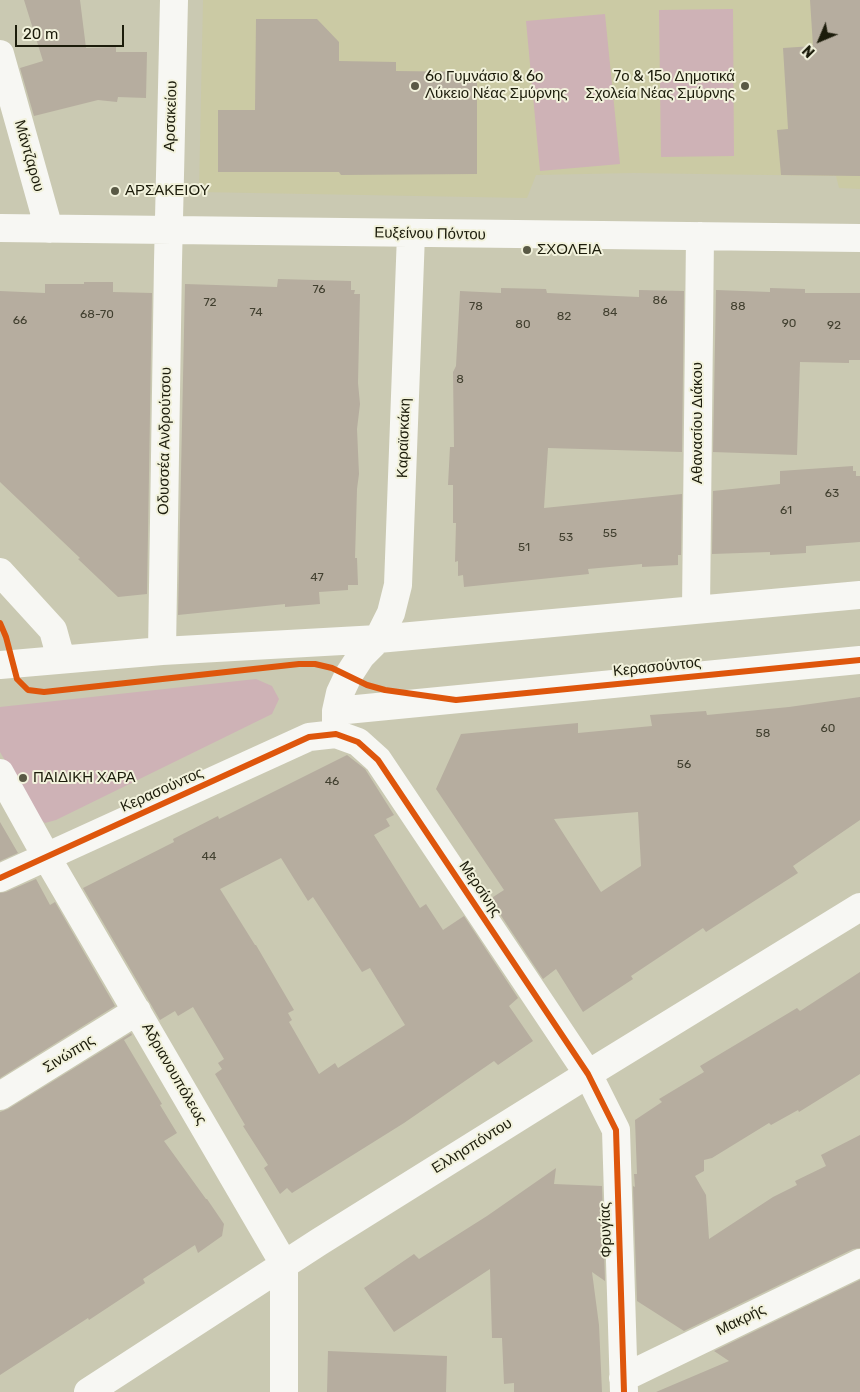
<!DOCTYPE html>
<html>
<head>
<meta charset="utf-8">
<style>
  body { margin:0 }
  #map { position:relative; width:860px; height:1392px; overflow:hidden; background:#cac9b2; font-family:Rubik,sans-serif }
  canvas { display:block }
  .north { position:absolute; left:795px; top:15px; width:50px; height:50px; -webkit-text-stroke:4px #f2f2dc; paint-order:stroke; rotate:225deg; font-size:14px; font-weight:700; line-height:20px; text-align:center; color:#1c1c0b }
  .north::after { content:''; display:block; margin:auto; width:18px; height:22px; background:#1c1c0b; clip-path:polygon(50% 0,100% 100%,50% 72%,0 100%) }
  .scale { position:absolute; left:15px; top:25px; width:109px; height:22px; box-sizing:border-box; border:2px solid #1c1c0b; border-top:0; padding-left:6px; font-size:15px; line-height:18px; white-space:nowrap; color:#1c1c0b; -webkit-text-stroke:4px #f2f2dc; paint-order:stroke }
</style>
</head>
<body>
<div id="map">
<canvas width="860" height="1392"></canvas>
<div class="north">N</div>
<div class="scale">20 m</div>
</div>
<script>
const ctx = document.querySelector('canvas').getContext('2d');
ctx.lineJoin = 'round';
function fill(path, color) { ctx.fillStyle = color; ctx.fill(path, 'evenodd'); }
const toPath = rows => new Path2D(rows.map(r => 'M' + r).join(''));
function stroke(path, color, width, dash) { ctx.strokeStyle = color; ctx.lineWidth = width; ctx.lineCap = dash ? 'butt' : 'round'; ctx.setLineDash(dash || []); ctx.stroke(path); }
function drawText(font, color, halo, rows, align = 'center') {
  ctx.font = font + ' Rubik,sans-serif'; ctx.lineWidth = 4; ctx.setLineDash([]); ctx.textBaseline = 'middle'; ctx.strokeStyle = halo; ctx.fillStyle = color; for (const [text, x, y, turn = 0] of rows) {
    ctx.save(); ctx.translate(x, y); ctx.rotate((+turn || 0) * Math.PI / 180); ctx.textAlign = isNaN(turn) ? turn : align; if (halo) ctx.strokeText(text, 0, 0); ctx.fillText(text, 0, 0); ctx.restore();
  }
}
const built = toPath([
  [203,0,860,0,860,189,839,188,836,176,634,173,536,175,527,198,199,192]
]);
const green = toPath([
  [733,9,734,156,661,157,659,10],
  [605,14,620,164,540,171,526,21],
  [256,679,272,686,279,699,272,714,56,820,45,823,38,817,0,752,0,707]
]);
const building = toPath([
  [24,0,80,0,86,48,116,47,116,52,147,52,146,98,118,97,117,102,98,100,34,116,20,68,43,61],
  [810,0,860,0,860,176,781,175,777,130,788,129,783,48,813,46],
  [256,19,317,19,339,42,339,61,396,62,396,71,477,72,477,174,341,175,339,172,218,172,218,110,255,110],
  [278,279,351,281,351,290,355,290,354,294,360,294,358,383,360,404,357,429,359,474,357,489,355,558,357,558,358,585,348,585,348,590,319,592,320,604,285,607,285,604,178,615,185,284,277,287],
  [84,282,113,282,113,292,152,293,147,594,118,597,78,559,80,558,0,482,0,291,45,293,45,284,84,284],
  [501,288,546,289,547,293,639,297,639,290,684,291,682,452,548,448,544,508,682,494,681,555,678,555,678,565,642,567,642,564,588,569,589,574,464,587,463,575,458,576,458,561,455,562,456,523,453,523,453,485,448,485,450,447,454,447,453,372,456,366,460,291,501,293],
  [770,288,805,289,805,293,860,293,860,360,849,360,849,363,800,362,797,455,713,452,716,290,770,292],
  [853,466,853,471,856,471,856,476,860,476,860,542,806,546,806,553,770,555,770,552,712,554,713,491,780,484,780,471],
  [860,697,860,820,793,866,798,873,706,932,703,928,631,976,633,979,583,1012,556,969,543,979,490,899,504,890,436,789,461,734,578,723,578,733,652,726,650,715,706,711,707,715,789,707],
  [638,812,641,866,601,892,554,819],
  [347,755,365,769,394,815,386,819,390,826,374,835,420,908,426,904,443,930,464,916,518,998,509,1006,533,1041,498,1065,494,1061,404,1123,292,1193,287,1188,280,1194,264,1168,268,1165,243,1126,245,1125,215,1074,222,1069,218,1063,224,1059,193,1007,178,1016,175,1011,160,1020,83,888,174,842,173,839,218,816,219,819],
  [281,858,308,901,313,897,362,972,370,968,405,1025,338,1068,335,1063,319,1074,289,1022,292,1020,288,1013,294,1010,256,945,255,945,220,889],
  [0,822,18,853,0,861],
  [36,879,50,905,55,902,115,1006,0,1078,0,893,6,892],
  [860,972,860,1074,799,1112,798,1110,771,1125,769,1123,712,1158,704,1160,704,1171,695,1176,706,1195,709,1239,773,1197,797,1185,795,1181,826,1166,821,1155,860,1135,860,1248,853,1249,684,1331,637,1301,633,1186,635,1187,634,1174,637,1174,635,1120,662,1102,659,1099,704,1072,700,1066,797,1008,800,1011],
  [131,1033,132,1035,124,1040,162,1104,160,1105,177,1133,164,1141,206,1199,207,1199,224,1224,222,1236,198,1253,195,1245,143,1279,145,1283,89,1320,88,1318,0,1375,0,1112,8,1109],
  [556,1168,554,1184,602,1186,605,1281,592,1272,599,1325,602,1392,514,1392,514,1383,504,1384,502,1338,492,1338,490,1269,394,1332,364,1288,414,1254,419,1259,487,1216],
  [860,1280,860,1392,656,1392,729,1361,714,1351],
  [328,1351,447,1356,446,1392,327,1392]
]);
const minor = toPath([
  [0,54,49,229],
  [0,228,860,238],
  [0,572,53,630,61,659],
  [696,609,700,236],
  [162,651,168,262,174,0],
  [0,665,162,651,378,639,860,595],
  [336,711,860,660],
  [336,727,336,711,340,693,348,676,361,656,378,639,391,613,398,585,411,234],
  [0,773,46,856,284,1264,284,1392],
  [0,878,309,737,336,734,358,742,378,760,588,1074,616,1130,624,1392],
  [0,1096,137,1011],
  [623,1378,860,1263],
  [88,1392,319,1242,588,1074,860,907]
]);
const cycleway = toPath([
  [0,623,6,637,17,679,28,690,44,692,299,664,315,664,332,668,367,685,385,690,456,700,860,660],
  [0,878,309,737,336,734,358,742,378,760,588,1074,616,1130,624,1392]
]);
const markers = [
  [415,86,5,"#595945"],
  [745,86,5,"#595945"],
  [115,191,5,"#595945"],
  [527,250,5,"#595945"],
  [23,778,5,"#595945"]
];
const numberNames = [
  ["76",319,290],
  ["86",660,301],
  ["72",210,303],
  ["78",476,307],
  ["88",738,307],
  ["74",256,313],
  ["84",610,313],
  ["68-70",97,315],
  ["82",564,317],
  ["66",20,321],
  ["90",789,324],
  ["80",523,325],
  ["92",834,326],
  ["8",460,380],
  ["63",832,494],
  ["61",786,511],
  ["55",610,534],
  ["53",566,538],
  ["51",524,548],
  ["47",317,578],
  ["60",828,729],
  ["58",763,734],
  ["56",684,765],
  ["46",332,782],
  ["44",209,857]
];
const poiNames = [
  ["6ο Γυμνάσιο & 6ο",425,77],
  ["Λύκειο Νέας Σμύρνης",425,94],
  ["7ο & 15ο Δημοτικά",735,77,"right"],
  ["Σχολεία Νέας Σμύρνης",735,94,"right"],
  ["ΑΡΣΑΚΕΙΟΥ",125,191],
  ["ΣΧΟΛΕΙΑ",537,250],
  ["ΠΑΙΔΙΚΗ ΧΑΡΑ",33,778]
];
const streetNames = [
  ["Αρσακείου",171,116,-88],
  ["Μάντζαρου",29,156,74],
  ["Ευξείνου Πόντου",430,234,1],
  ["Αθανασίου Διάκου",698,423,-90],
  ["Καραϊσκάκη",404,438,-88],
  ["Οδυσσέα Ανδρούτσου",165,441,-89],
  ["Κερασούντος",657,667,-6],
  ["Κερασούντος",162,790,-24],
  ["Μερσίνης",480,889,56],
  ["Σινώπης",69,1054,-32],
  ["Αδριανουπόλεως",174,1074,60],
  ["Ελλησπόντου",472,1146,-32],
  ["Φρυγίας",606,1230,-92],
  ["Μακρής",741,1320,-26]
];
fill(built, '#cbcaa4');
fill(green, '#ceb2b6');
fill(building, '#b6ad9f');
stroke(minor, '#f7f7f3', 28);
stroke(cycleway, '#de560c', 6);
for (const [x, y, r, color] of markers) { const dot = new Path2D(); dot.arc(x, y, r, 0, 2 * Math.PI); ctx.fillStyle = color; ctx.fill(dot); stroke(dot, '#f2f2dc', 2); }
drawText('12px', '#424030', null, numberNames);
drawText('15px', '#1c1c0b', '#f2f2dc', poiNames, 'left');
drawText('15px', '#1c1c0b', '#f2f2dc', streetNames);
</script>
</body>
</html>
